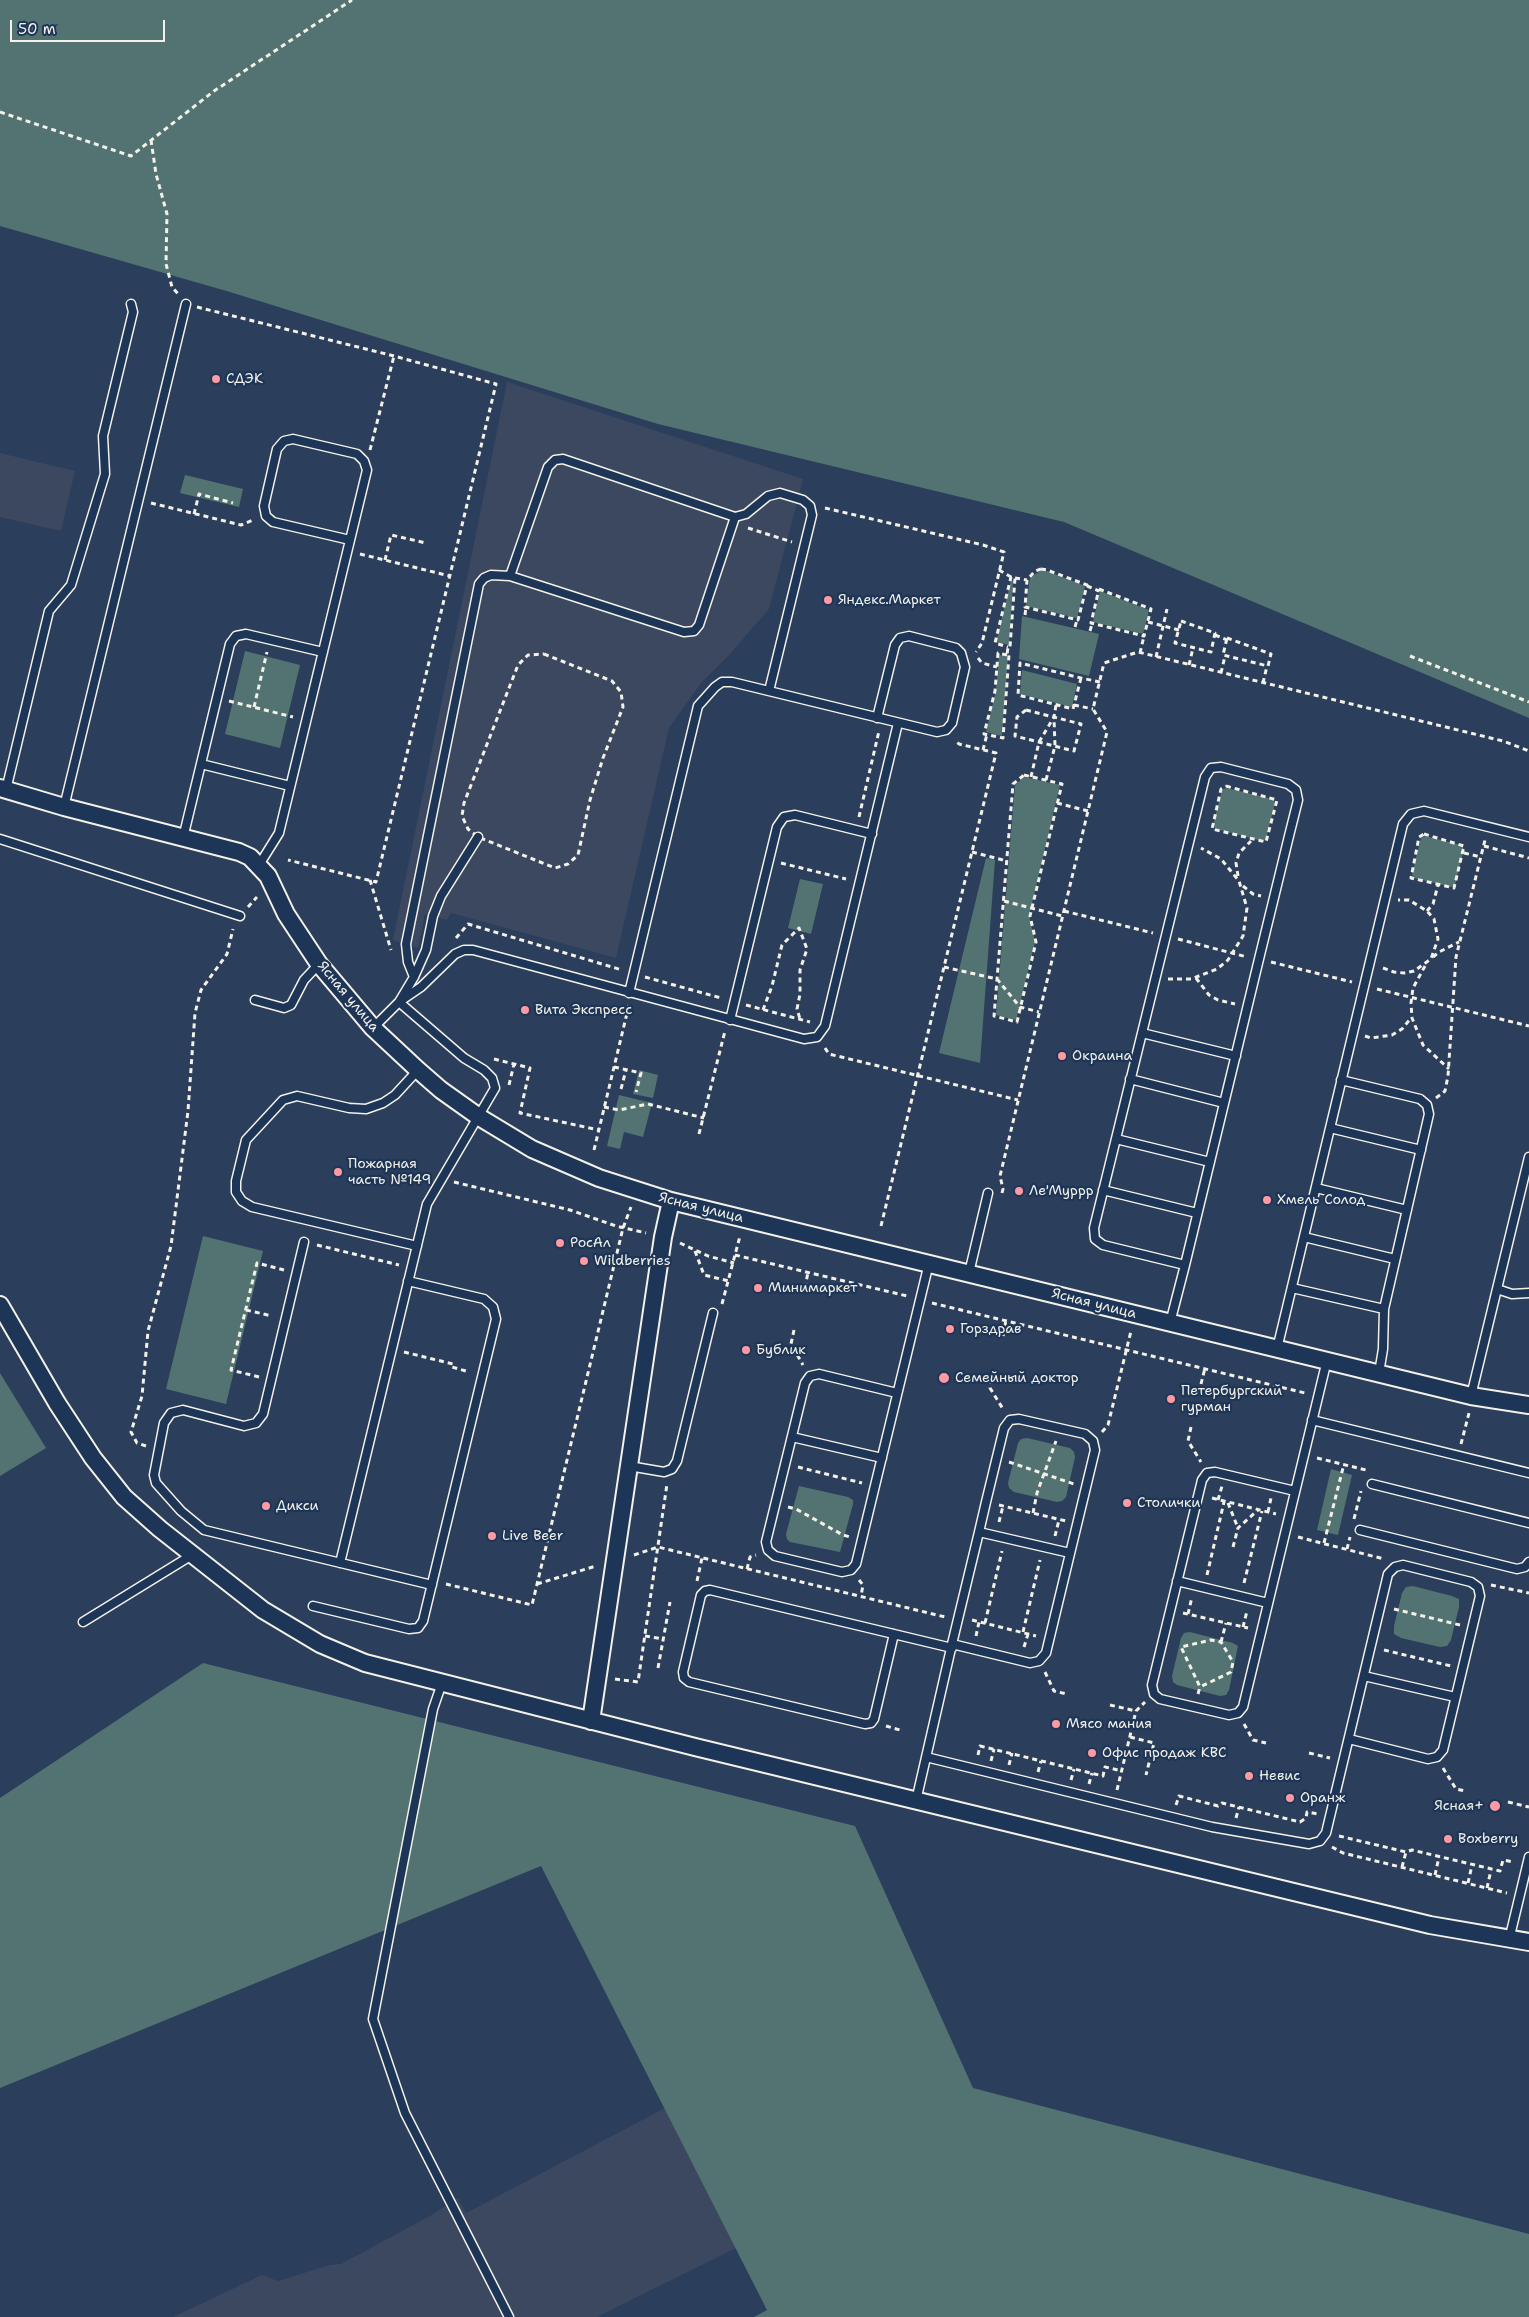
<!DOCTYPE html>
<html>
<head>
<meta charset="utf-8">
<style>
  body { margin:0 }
  #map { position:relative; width:1529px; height:2317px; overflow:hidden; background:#2b3e5b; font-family:"Shantell Sans",sans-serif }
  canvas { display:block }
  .scale { position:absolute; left:10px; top:20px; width:155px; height:22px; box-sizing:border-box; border:2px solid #f4f1e8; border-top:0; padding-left:6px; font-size:15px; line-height:18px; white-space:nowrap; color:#f4f1e8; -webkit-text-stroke:4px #1d3557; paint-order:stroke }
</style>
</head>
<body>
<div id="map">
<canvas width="1529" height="2317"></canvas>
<div class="scale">50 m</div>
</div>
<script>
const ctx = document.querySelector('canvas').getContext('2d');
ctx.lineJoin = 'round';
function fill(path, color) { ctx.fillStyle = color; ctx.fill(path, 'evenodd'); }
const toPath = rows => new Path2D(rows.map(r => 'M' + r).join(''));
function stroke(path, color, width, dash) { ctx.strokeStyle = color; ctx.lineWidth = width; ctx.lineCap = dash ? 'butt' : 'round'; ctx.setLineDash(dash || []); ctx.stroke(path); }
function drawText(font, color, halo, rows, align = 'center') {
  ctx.font = font + ' "Shantell Sans",sans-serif'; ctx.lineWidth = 4.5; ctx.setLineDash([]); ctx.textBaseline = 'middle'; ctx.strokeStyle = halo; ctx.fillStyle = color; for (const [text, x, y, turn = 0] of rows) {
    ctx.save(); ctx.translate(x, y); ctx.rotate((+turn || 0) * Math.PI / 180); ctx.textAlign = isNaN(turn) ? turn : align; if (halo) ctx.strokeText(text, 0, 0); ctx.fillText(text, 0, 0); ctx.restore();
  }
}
const built = toPath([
  [507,382,803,479,769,609,730,654,701,683,669,728,616,958,451,913,447,920,425,914,418,948,393,940],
  [0,453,75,471,61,531,0,517],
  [669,2106,738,2247,597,2317,173,2317,262,2275,278,2281,330,2265,341,2264,428,2217,458,2198,466,2213]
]);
const green = toPath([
  [0,0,1529,0,1529,718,1064,522,658,424,230,292,0,226],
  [185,475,243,489,239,507,180,493],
  [1040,571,1047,571,1085,586,1077,618,1026,606,1030,578],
  [1011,580,1013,581,1009,645,996,642],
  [1100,591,1149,610,1143,634,1093,622],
  [1022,616,1099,634,1089,676,1019,659],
  [245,651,300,665,280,748,225,734],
  [999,655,1008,657,1002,736,986,732,996,691],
  [1022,670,1077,684,1072,707,1020,694],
  [1024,777,1060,785,1029,916,1035,942,1016,1020,996,1015,1015,785],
  [1226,788,1273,799,1275,803,1266,839,1262,841,1216,829,1213,825,1222,790],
  [1425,836,1461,845,1464,849,1455,885,1451,887,1414,878,1412,874,1421,838],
  [986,858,995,860,980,1063,939,1053],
  [800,879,823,884,811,934,788,928],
  [639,1070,658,1075,653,1098,633,1094],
  [619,1095,652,1103,643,1137,624,1132,620,1149,607,1146],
  [203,1236,263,1251,226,1404,166,1389],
  [0,1373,46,1448,0,1476],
  [1027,1438,1070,1448,1074,1452,1075,1457,1066,1497,1062,1501,1057,1502,1014,1492,1009,1488,1008,1483,1018,1443,1021,1439],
  [1331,1469,1352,1475,1338,1535,1317,1530],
  [799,1486,848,1497,853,1500,853,1504,840,1552,790,1542,787,1539,786,1534],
  [1413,1586,1452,1596,1459,1599,1459,1607,1451,1640,1447,1646,1440,1647,1401,1638,1394,1634,1394,1626,1402,1593,1406,1587],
  [1190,1632,1233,1643,1238,1646,1229,1690,1226,1695,1220,1696,1177,1685,1173,1682,1172,1676,1181,1638,1184,1633],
  [203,1663,855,1826,973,2088,1529,2234,1529,2317,754,2317,767,2310,541,1866,0,2088,0,1798]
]);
const path = toPath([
  [0,112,131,156,214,91,352,0],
  [151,140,156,174,167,214,166,264,172,287,179,295],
  [197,307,394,356,496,384,376,882,288,860],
  [370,450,394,356],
  [151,503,241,525,253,520],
  [825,508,983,545,1004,552,982,643,976,652],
  [194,514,199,494,233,503],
  [748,528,792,542],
  [360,554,450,576],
  [385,560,391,535,426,543],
  [1041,569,1047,570,1087,585,1078,620,1025,607,1027,580,1035,571,1041,569],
  [999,570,1011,577],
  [1015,578,1027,580],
  [1087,586,1099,591],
  [1099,589,1151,609,1144,636,1091,623,1099,589],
  [1025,615,1026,607],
  [1181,621,1215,633,1211,652,1175,643,1181,621],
  [1148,622,1179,630],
  [1075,627,1077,620],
  [1090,631,1092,624],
  [1215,635,1227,640],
  [1227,638,1271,654,1268,666,1223,655,1227,638],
  [1140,653,1144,636],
  [544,654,612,681,621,692,623,707,603,758,590,800,578,855,568,864,555,868,478,837,468,829,462,816,464,803,518,665,528,655,544,654],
  [1007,655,998,653,995,691,984,734,1003,738,1009,655,1007,655,1008,647,1010,647,1015,578,1011,577,995,643,1008,647],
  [1410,656,1529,702],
  [1156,657,1167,609],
  [978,658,982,663,997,667],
  [1189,665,1193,648],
  [1221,673,1225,656],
  [1081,678,1073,709,1018,695,1020,663,1081,678,1100,682],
  [1263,683,1267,666],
  [229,701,293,717],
  [1074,705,1093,709],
  [254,707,267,652],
  [1026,710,1081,724,1074,751,1015,736,1017,717,1026,710],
  [983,750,987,734],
  [1024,775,1062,784,1030,916,1036,942,1017,1022,994,1016,1013,784,1024,775],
  [1031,777,1039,742,1054,717,1056,705],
  [1046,780,1055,746,1054,718],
  [1226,786,1277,800,1266,842,1212,829,1221,789,1226,786],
  [1057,803,1088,811],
  [859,817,879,731],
  [1424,834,1464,846,1454,888,1411,878,1419,837,1424,834],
  [1484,846,1529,858],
  [972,852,1007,861],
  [1464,853,1481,857],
  [781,863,846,879],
  [1238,876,1236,863,1239,853,1251,841],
  [370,880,391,950],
  [1243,886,1253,894,1261,896],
  [1004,901,1062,916],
  [248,907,257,897],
  [1064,911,1153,933],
  [1427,911,1433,904,1438,885],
  [456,938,468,924,622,970],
  [1178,939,1247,957],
  [1433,957,1439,952,1459,942],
  [1271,962,1352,982],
  [1425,966,1413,988,1411,1003,1412,1018,1423,1045,1449,1069],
  [944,967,997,979,1020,1007,1039,1012],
  [1383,968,1394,972,1404,973,1414,971,1431,959,1438,939,1434,919,1427,911,1409,900,1398,900],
  [645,977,721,998],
  [1196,978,1209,995,1218,1000,1235,1004],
  [1168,979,1191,979,1217,969,1228,960,1243,936,1247,908,1239,881,1221,859,1201,848],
  [1377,989,1529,1026],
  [746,1005,810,1022],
  [763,1010,772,986,782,945,799,928,807,949,800,970,800,994,797,1009,800,1019],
  [1365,1036,1371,1038,1392,1035,1402,1029,1411,1018],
  [825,1048,829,1054,1018,1100],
  [494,1059,530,1068,520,1113,599,1130],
  [614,1067,641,1073,636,1092],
  [509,1085,514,1064],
  [621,1089,626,1070],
  [1436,1098,1445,1091,1448,1076,1456,957,1485,840],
  [604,1107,619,1110,648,1104,704,1118],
  [699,1134,725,1031],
  [594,1150,629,1005],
  [454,1182,570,1210,616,1226,646,1233],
  [1002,1193,1003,1189,1000,1176,1107,732,1093,709,1104,663,1138,652,1503,741,1529,751],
  [881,1226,996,753,959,744,955,740],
  [680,1243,708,1256,734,1263],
  [317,1245,399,1265],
  [695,1251,704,1275,729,1281],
  [735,1255,907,1296],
  [805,1288,808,1272],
  [932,1303,1305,1393],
  [722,1304,740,1236],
  [246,1310,272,1316],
  [794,1330,791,1344,803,1365],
  [1003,1336,1006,1320],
  [404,1352,453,1364,452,1367,469,1372],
  [259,1377,231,1370,257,1263,284,1270],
  [992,1379,990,1388,1003,1409],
  [1201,1384,1205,1368],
  [1191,1427,1188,1441,1201,1462],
  [1102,1432,1108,1425,1131,1331],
  [1461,1444,1469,1413],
  [146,1446,137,1443,131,1432,142,1396,148,1331,171,1246,188,1111,195,1013,201,990,227,954,233,929],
  [1317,1458,1366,1470,1366,1473],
  [1009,1462,1074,1484],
  [798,1467,862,1483],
  [1212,1498,1276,1514],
  [1218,1500,1222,1486],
  [1228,1503,1238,1528],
  [999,1505,1066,1521],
  [788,1507,796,1509,843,1535,850,1537],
  [1268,1512,1271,1498],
  [1033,1513,1037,1493,1056,1441],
  [1354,1519,1361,1491],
  [999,1522,1003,1506],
  [1055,1536,1059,1520],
  [1298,1537,1384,1559],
  [1324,1543,1344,1464],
  [1233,1547,1238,1528,1258,1510],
  [1347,1549,1350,1537],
  [634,1555,658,1547,945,1617],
  [747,1569,750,1557,756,1555],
  [1207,1575,1224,1502],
  [859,1580,863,1585,861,1596],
  [697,1581,702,1558],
  [1244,1583,1262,1511],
  [446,1584,532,1605,623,1228,631,1207],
  [537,1584,596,1566],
  [1491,1585,1529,1593],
  [1394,1609,1460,1625],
  [1183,1613,1248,1628],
  [1188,1614,1192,1597],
  [972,1620,1036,1636],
  [985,1623,1002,1551],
  [1243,1627,1247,1611],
  [1023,1632,1040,1560],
  [645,1636,663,1639],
  [976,1636,979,1622],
  [1221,1642,1226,1623],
  [1024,1647,1028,1634],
  [1384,1650,1451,1666],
  [658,1668,670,1602],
  [1045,1672,1054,1691,1067,1694],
  [615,1679,638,1682,667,1484],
  [1198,1694,1200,1687,1181,1647,1211,1640,1221,1642,1233,1662,1231,1672,1200,1687],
  [1110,1705,1136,1711],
  [1244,1724,1253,1740,1266,1743],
  [886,1726,900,1730],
  [1130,1737,1154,1743,1146,1775],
  [1309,1753,1330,1758],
  [978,1755,980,1746,1103,1776,1105,1767,1122,1771],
  [991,1761,994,1749],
  [1009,1765,1012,1753],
  [1443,1768,1456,1789,1465,1791],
  [1038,1772,1041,1761],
  [1071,1780,1074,1769],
  [1089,1784,1092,1773],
  [1117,1790,1136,1711,1145,1702],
  [1508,1802,1529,1807],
  [1176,1805,1179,1796,1218,1806,1222,1803,1300,1822,1306,1818,1307,1812,1318,1814],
  [1236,1818,1239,1807],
  [1339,1836,1406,1852,1412,1850,1500,1871,1503,1860,1513,1862],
  [1332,1847,1343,1853,1507,1893],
  [1402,1867,1406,1852],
  [1435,1875,1439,1857],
  [1468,1883,1472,1865],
  [1487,1888,1491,1870]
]);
const service = toPath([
  [510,576,548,467,555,460,563,459,735,517,746,514,768,496,780,493,803,500,810,506,812,515,769,691],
  [201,764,290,786],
  [6,790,49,611,71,585,105,474,103,436,133,312,131,304],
  [64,807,186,304],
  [183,838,230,644,236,636,246,634,323,652],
  [0,839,240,916],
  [259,865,279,833,367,470,364,461,357,454,293,439,284,441,277,449,264,506,266,516,273,522,350,540],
  [414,977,426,950,433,916,441,896,478,837],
  [629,993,698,706,715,687,722,682,732,682,937,732,946,730,952,723,965,667,961,653,956,648,909,636,900,638,895,645,877,718],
  [255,1000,284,1008,291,1005,304,980,319,964],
  [730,1020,777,827,784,817,795,815,872,834],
  [373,1028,399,1002,414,977,408,962,406,944,479,584,484,578,491,575,510,576,684,632,694,631,699,625,735,517],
  [1142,1033,1236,1056],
  [1130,1079,1224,1103],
  [1341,1080,1420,1099,1427,1105,1429,1114,1384,1309,1383,1349,1379,1373],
  [1330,1128,1421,1150],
  [1116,1139,1210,1162],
  [1316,1188,1407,1210],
  [1103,1190,1197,1213],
  [1304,1237,1395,1259],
  [304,1242,263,1414,256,1423,244,1426,183,1410,171,1413,164,1423,154,1475,156,1483,181,1511,204,1530,432,1585],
  [417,1246,252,1207,242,1201,236,1192,236,1181,246,1140,283,1100,297,1096,349,1108,366,1109,383,1103,395,1095,418,1070],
  [969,1273,988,1193],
  [1292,1288,1384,1309],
  [1497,1289,1512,1294,1529,1293],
  [1170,1323,1185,1265,1259,959,1289,836,1298,800,1296,790,1288,784,1221,767,1211,768,1205,777,1094,1228,1095,1239,1103,1245,1185,1265],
  [1277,1349,1403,824,1411,814,1424,811,1529,837],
  [897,1393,819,1374,810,1376,805,1383,766,1542,768,1550,775,1556,842,1572,851,1570,856,1564,929,1263],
  [1471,1396,1529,1157],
  [1312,1420,1529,1473],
  [792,1437,882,1458],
  [629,1466,664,1472,672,1469,677,1461,713,1313],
  [1372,1484,1529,1523],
  [1295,1491,1215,1472,1207,1473,1202,1480,1152,1685,1154,1694,1160,1699,1229,1715,1238,1713,1243,1707,1327,1360],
  [1360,1530,1517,1569,1525,1567,1529,1562],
  [979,1532,1070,1553],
  [340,1563,427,1204,495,1088,492,1078,484,1070,464,1058,399,1002,421,987,455,954,464,950,473,950,804,1039,817,1037,825,1026,898,723],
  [1177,1581,1268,1603],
  [313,1606,409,1629,418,1628,423,1621,496,1319,493,1307,484,1299,408,1281],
  [83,1622,192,1555],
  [894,1634,874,1719,871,1723,865,1724,689,1682,684,1678,683,1672,701,1595,705,1591,710,1590,952,1648],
  [1364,1676,1455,1697],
  [442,1683,433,1709,373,2019,405,2113,509,2317],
  [926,1757,1212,1827,1309,1844,1320,1841,1326,1833,1388,1574,1395,1567,1403,1565,1471,1582,1478,1587,1480,1596,1443,1750,1437,1757,1428,1759,1349,1739],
  [916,1801,952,1644,979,1532,986,1502,1004,1428,1010,1420,1019,1419,1085,1434,1093,1441,1095,1450,1046,1653,1039,1661,1030,1663,952,1644],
  [1509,1940,1529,1857]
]);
const minor = toPath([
  [0,788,64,807,239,852,250,857,268,876,286,914,319,964,373,1028,418,1070,441,1090,479,1117,532,1149,599,1178,671,1201,1471,1396,1529,1405],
  [0,1305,57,1403,93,1458,124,1497,160,1529,263,1610,320,1644,365,1663,695,1747,1430,1925,1529,1942],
  [591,1721,663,1237,671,1201]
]);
const markers = [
  [216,379,5,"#ff9aa2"],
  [828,600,5,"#ff9aa2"],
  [525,1010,5,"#ff9aa2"],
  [1062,1056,5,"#ff9aa2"],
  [338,1172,5,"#ff9aa2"],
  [1019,1191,5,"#ff9aa2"],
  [1267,1200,5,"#ff9aa2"],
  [560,1243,5,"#ff9aa2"],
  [584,1261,5,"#ff9aa2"],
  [758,1288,5,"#ff9aa2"],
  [950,1329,5,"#ff9aa2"],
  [746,1350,5,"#ff9aa2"],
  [944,1378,6,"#ff9aa2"],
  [1171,1399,5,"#ff9aa2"],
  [1127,1503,5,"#ff9aa2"],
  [266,1506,5,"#ff9aa2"],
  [492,1536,5,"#ff9aa2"],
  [1056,1724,5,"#ff9aa2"],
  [1092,1753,5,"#ff9aa2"],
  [1249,1776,5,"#ff9aa2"],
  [1290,1798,5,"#ff9aa2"],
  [1495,1806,6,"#ff9aa2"],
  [1448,1839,5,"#ff9aa2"]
];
const poiNames = [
  ["СДЭК",226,379],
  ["Яндекс.Маркет",838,600],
  ["Вита Экспресс",535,1010],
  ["Окраина",1072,1056],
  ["Пожарная",348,1164],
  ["чаcть №149",348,1180],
  ["Ле'Муррр",1029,1191],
  ["Хмель Солод",1277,1200],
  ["РосАл",570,1243],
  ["Wildberries",594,1261],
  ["Минимаркет",768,1288],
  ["Горздрав",960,1329],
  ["Бублик",756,1350],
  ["Семейный доктор",955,1378],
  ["Петербургский",1181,1391],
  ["гурман",1181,1407],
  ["Столички",1137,1503],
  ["Дикси",276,1506],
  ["Live Beer",502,1536],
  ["Мясо мания",1066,1724],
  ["Офис продаж КВС",1102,1753],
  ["Невис",1259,1776],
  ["Оранж",1300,1798],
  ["Ясная+",1484,1806,"right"],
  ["Boxberry",1458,1839]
];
const streetNames = [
  ["Ясная улица",348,997,50],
  ["Ясная улица",701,1208,14],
  ["Ясная улица",1094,1304,14]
];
fill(built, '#3c4860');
fill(green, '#537372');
stroke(service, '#f4f1e8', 11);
stroke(minor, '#f4f1e8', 20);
stroke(path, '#f4f1e8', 3, [5, 4]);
stroke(service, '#1d3557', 8);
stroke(minor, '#1d3557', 16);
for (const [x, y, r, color] of markers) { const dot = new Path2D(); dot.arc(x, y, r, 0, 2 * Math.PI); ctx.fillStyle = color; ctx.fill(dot); stroke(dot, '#1d3557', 2); }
drawText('14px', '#f4f1e8', '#1d3557', poiNames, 'left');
drawText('14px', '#f4f1e8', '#1d3557', streetNames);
</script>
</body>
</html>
